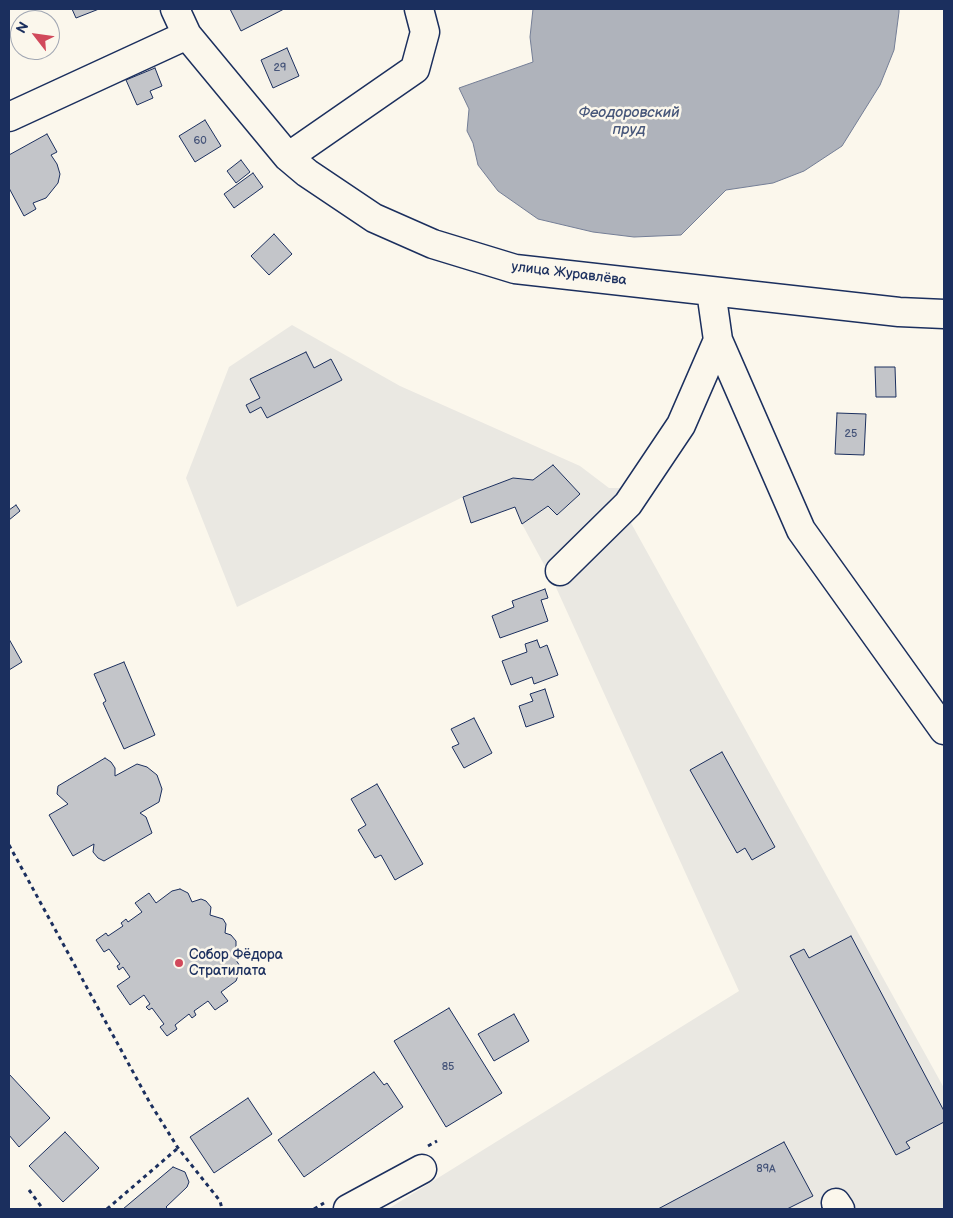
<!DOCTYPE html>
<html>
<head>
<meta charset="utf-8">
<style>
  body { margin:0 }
  #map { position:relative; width:953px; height:1218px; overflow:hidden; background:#fbf7ec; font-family:"Balsamiq Sans",sans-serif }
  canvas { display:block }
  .frame { position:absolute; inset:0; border:10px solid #1b2f5e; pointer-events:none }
  .north { position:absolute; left:10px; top:10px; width:50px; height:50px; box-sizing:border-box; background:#fbf7ec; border:1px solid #a1a7b3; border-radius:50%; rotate:300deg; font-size:14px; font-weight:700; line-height:20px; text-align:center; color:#1b2f5e }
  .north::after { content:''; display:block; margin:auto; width:18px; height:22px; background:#d1495b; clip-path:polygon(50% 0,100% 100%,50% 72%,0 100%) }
</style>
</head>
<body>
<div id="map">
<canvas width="953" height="1218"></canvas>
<div class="frame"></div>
<div class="north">N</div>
</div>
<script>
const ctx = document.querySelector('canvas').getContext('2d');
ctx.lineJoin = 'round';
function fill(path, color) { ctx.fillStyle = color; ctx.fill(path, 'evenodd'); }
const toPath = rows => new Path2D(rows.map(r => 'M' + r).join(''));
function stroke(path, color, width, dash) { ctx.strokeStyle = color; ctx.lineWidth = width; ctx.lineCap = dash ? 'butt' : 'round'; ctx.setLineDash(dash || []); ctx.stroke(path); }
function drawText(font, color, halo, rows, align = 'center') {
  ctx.font = font + ' "Balsamiq Sans",sans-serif'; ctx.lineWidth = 5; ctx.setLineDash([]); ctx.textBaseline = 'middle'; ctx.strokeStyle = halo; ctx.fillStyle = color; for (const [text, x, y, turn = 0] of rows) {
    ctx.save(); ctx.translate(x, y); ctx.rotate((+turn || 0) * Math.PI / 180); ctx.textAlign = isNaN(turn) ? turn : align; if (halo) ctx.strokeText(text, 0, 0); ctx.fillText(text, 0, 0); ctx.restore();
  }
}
const built = toPath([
  [292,325,400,386,580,466,609,488,652,488,626,514,944,1088,944,1209,388,1209,739,991,554,583,522,524,548,506,558,515,580,494,553,465,533,480,513,478,463,497,237,607,186,478,229,367]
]);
const water = toPath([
  [533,9,899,9,899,12,894,50,880,85,842,146,804,171,773,183,726,190,681,235,634,237,593,232,538,219,498,191,478,165,473,143,467,131,469,109,459,88,533,62,530,37,533,9]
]);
const building = toPath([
  [72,9,99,9,76,18,72,9],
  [230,9,284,9,241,31,230,9],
  [287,48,299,76,273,88,261,60,287,48],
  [155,68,162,86,150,91,153,98,137,105,126,80,155,68],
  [205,120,221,146,195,162,179,136,205,120],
  [47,134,57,152,51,155,57,164,60,174,58,183,46,198,33,203,36,209,24,216,9,188,9,155,47,134],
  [241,160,250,172,236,183,227,171,241,160],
  [253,173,263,187,234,208,224,194,253,173],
  [274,234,292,254,269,275,251,256,274,234],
  [306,352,314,368,331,359,342,380,267,418,261,407,250,413,246,405,260,398,250,379,306,352],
  [875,367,895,367,896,397,876,397,875,367],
  [837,413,866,414,864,455,835,454,837,413],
  [553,465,580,494,557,515,548,506,522,524,515,507,471,523,463,497,513,478,533,480,553,465],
  [16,505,20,511,9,520,9,510,16,505],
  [545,589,548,598,541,600,548,621,500,638,492,616,514,607,512,601,545,589],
  [9,639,22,662,9,670,9,639],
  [537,640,540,648,547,645,558,675,534,684,532,677,511,685,502,661,527,652,525,644,537,640],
  [124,662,155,735,124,749,103,703,106,701,94,674,124,662],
  [545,689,554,717,526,727,519,706,533,701,530,694,545,689],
  [474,718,492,753,464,768,452,747,459,744,451,729,474,718],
  [722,752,775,847,752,860,745,848,737,853,690,770,722,752],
  [105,758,111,762,115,768,115,776,137,764,147,767,157,775,162,789,159,802,140,813,146,817,152,833,104,861,98,858,93,852,94,844,73,856,49,815,68,804,57,794,58,786,105,758],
  [377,784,423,864,395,880,381,855,375,858,358,830,366,825,351,799,377,784],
  [180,889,188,893,192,902,201,899,206,901,211,907,210,915,223,919,226,924,225,933,231,935,236,941,236,950,233,955,241,968,236,981,221,992,228,1001,215,1010,208,1001,194,1011,196,1015,192,1018,189,1014,175,1025,177,1029,167,1036,160,1027,164,1024,152,1008,149,1010,146,1007,150,1004,144,995,130,1005,117,986,130,977,123,967,119,970,117,966,120,964,109,949,104,952,96,940,106,933,108,936,123,926,121,923,126,919,128,922,142,912,135,903,149,893,156,903,172,891,180,889],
  [851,936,944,1111,944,1122,906,1142,910,1148,896,1155,790,956,804,949,809,958,851,936],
  [449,1008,502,1093,446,1127,394,1041,449,1008],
  [514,1014,529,1041,494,1061,478,1034,514,1014],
  [374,1072,384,1085,387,1083,403,1107,304,1177,278,1140,374,1072],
  [9,1074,50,1118,19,1147,9,1135,9,1074],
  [248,1098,272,1134,214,1173,190,1137,248,1098],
  [65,1132,99,1168,63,1202,29,1166,65,1132],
  [784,1142,813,1196,787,1209,658,1209,784,1142],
  [173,1167,185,1172,189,1182,187,1187,166,1207,168,1209,123,1209,173,1167]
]);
const path = toPath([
  [9,845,150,1103,178,1148,220,1201,222,1209],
  [428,1146,437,1141],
  [29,1190,43,1209],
  [107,1209,178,1148],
  [314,1209,324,1203]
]);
const minor = toPath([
  [175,9,187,35,288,157,307,173,374,218,433,244,515,269,899,312,944,314],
  [9,117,187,35],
  [288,157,415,69,425,32,419,9],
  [718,340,801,530,944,730],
  [560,571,628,504,681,425,718,340,711,291],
  [836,1203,840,1209],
  [348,1209,422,1169]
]);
const markers = [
  [179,963,5,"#d1495b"]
];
const numberNames = [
  ["29",280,68],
  ["60",200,141],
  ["25",851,434],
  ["85",448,1067],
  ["89А",766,1169]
];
const streetNames = [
  ["улица Журавлёва",569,274,7]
];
const poiNames = [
  ["Собор Фёдора",189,955],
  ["Стратилата",189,971]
];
const waterNames = [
  ["Феодоровский",629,113],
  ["пруд",629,130]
];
fill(built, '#eae8e2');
fill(water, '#afb3bb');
stroke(water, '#747e96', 1);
fill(building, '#c3c5c9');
stroke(building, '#1b2f5e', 1);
stroke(minor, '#1b2f5e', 31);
stroke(path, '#1b2f5e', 3, [4, 4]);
stroke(minor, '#fbf7ec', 28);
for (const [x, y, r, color] of markers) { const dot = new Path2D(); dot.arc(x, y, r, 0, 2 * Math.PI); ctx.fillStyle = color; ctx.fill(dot); stroke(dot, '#fbf7ec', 2); }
drawText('11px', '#455479', null, numberNames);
drawText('14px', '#1b2f5e', '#fbf7ec', streetNames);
drawText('14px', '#1b2f5e', '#fbf7ec', poiNames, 'left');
drawText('italic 15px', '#47577a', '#fbf7ec', waterNames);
</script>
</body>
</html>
